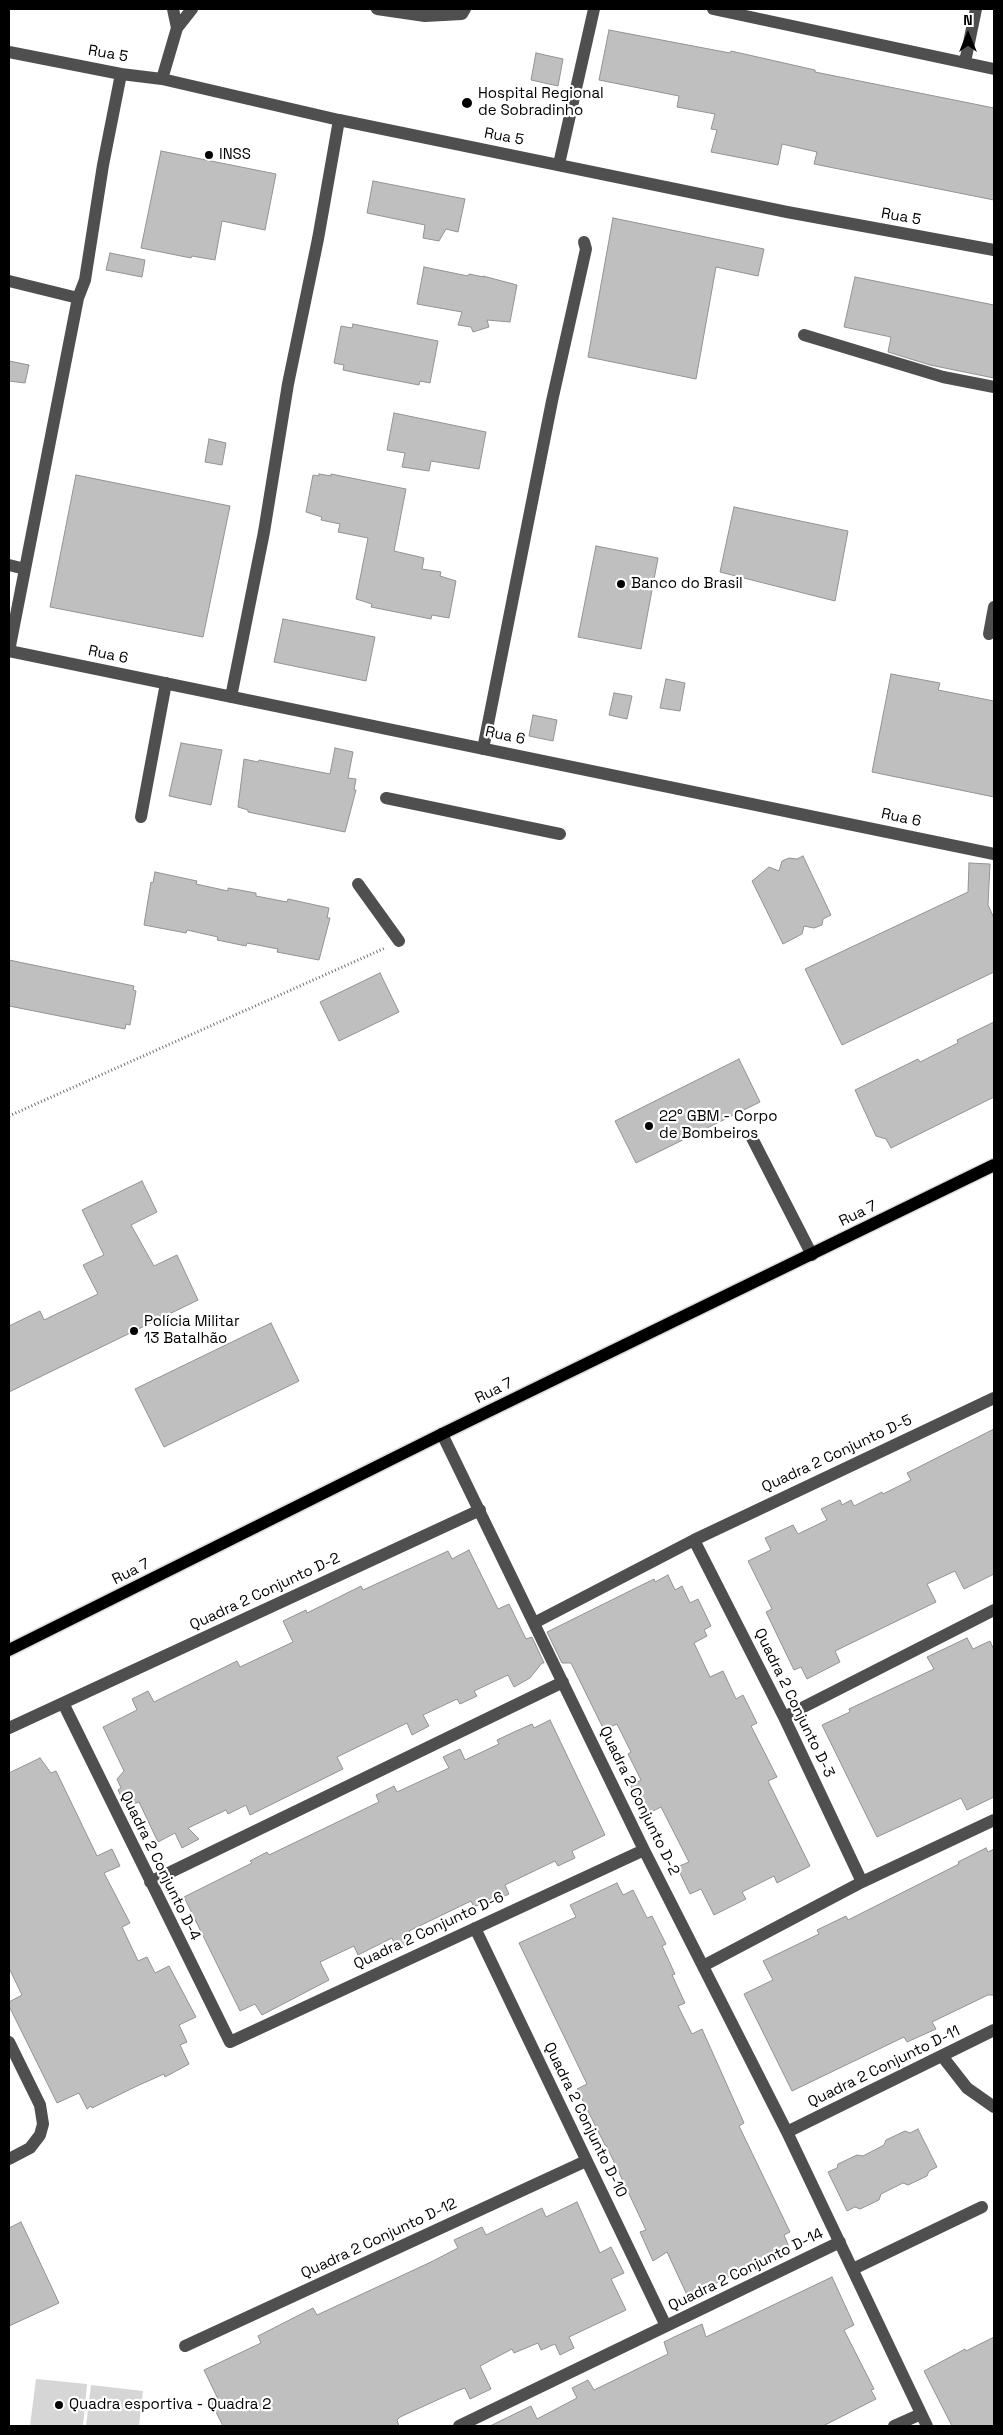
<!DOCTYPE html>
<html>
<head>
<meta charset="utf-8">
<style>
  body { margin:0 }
  #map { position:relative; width:1003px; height:2435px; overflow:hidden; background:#fff; font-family:"Space Grotesk",sans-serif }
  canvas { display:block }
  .frame { position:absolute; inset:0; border:10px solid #000; pointer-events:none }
  .north { position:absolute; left:943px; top:10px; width:50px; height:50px; -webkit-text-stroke:4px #fff; paint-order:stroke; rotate:0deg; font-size:14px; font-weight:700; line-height:20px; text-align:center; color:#000 }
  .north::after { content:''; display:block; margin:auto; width:18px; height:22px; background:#000; clip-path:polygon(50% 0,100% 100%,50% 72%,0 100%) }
</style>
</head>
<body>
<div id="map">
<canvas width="1003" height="2435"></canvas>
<div class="frame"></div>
<div class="north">N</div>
</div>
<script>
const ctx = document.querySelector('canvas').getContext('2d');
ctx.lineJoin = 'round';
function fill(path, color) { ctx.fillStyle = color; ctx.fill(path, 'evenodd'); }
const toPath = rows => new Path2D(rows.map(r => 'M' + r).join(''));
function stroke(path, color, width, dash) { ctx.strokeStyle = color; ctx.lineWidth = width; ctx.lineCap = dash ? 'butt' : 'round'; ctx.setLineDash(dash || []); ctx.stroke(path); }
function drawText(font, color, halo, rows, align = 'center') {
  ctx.font = font + ' "Space Grotesk",sans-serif'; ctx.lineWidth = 4.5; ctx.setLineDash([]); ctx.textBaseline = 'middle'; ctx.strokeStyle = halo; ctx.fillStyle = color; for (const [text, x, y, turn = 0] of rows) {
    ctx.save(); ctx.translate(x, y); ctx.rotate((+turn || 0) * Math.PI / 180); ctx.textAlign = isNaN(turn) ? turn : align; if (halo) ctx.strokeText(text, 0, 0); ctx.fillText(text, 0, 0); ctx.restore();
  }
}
const green = toPath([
  [36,2379,87,2384,83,2426,30,2426],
  [91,2385,143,2391,139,2426,86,2426]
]);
const building = toPath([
  [609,30,730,53,731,51,815,70,815,72,994,108,994,200,814,164,817,152,782,144,778,165,711,152,717,130,711,129,715,114,677,107,679,96,599,80,609,30],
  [536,53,563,59,558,86,531,80,536,53],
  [161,151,276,174,265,230,222,221,215,260,192,256,191,258,141,248,161,151],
  [373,181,465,199,458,232,446,229,439,241,423,238,425,225,367,213,373,181],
  [613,218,764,249,758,276,716,267,696,379,588,357,613,218],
  [110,253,145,260,142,277,106,270,110,253],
  [424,267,468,276,469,274,484,277,483,276,517,285,510,322,487,320,489,327,473,332,471,327,458,325,462,312,417,304,424,267],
  [855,277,994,305,994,378,930,365,888,352,891,337,844,327,855,277],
  [353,324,438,341,430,383,420,381,419,385,362,374,343,370,344,365,334,363,341,326,352,328,353,324],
  [9,361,29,365,25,383,9,381,9,361],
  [394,413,486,432,479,469,431,461,429,471,402,467,405,453,387,450,394,413],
  [209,439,226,443,222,465,205,462,209,439],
  [319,474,331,476,331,474,406,489,394,551,424,558,422,569,441,572,440,576,456,581,449,618,432,615,431,619,371,607,372,604,356,599,368,538,338,532,340,524,321,520,322,517,306,512,313,475,319,476,319,474],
  [76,475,230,506,203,637,50,607,76,475],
  [734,507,848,531,835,601,720,572,734,507],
  [596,546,658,558,641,649,578,637,596,546],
  [283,619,375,637,366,681,274,662,283,619],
  [891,674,940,683,938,690,994,701,994,797,872,772,891,674],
  [666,679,685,683,680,711,660,708,666,679],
  [614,693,632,696,627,719,609,715,614,693],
  [533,715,557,720,553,741,529,736,533,715],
  [181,743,222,750,211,805,169,796,181,743],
  [335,748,353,752,348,778,356,779,354,790,356,790,345,832,248,812,248,810,238,807,244,759,258,762,259,760,330,774,335,748],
  [803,856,831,915,823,919,822,925,814,928,804,926,802,934,783,944,752,881,769,867,779,871,782,861,789,858,797,859,803,856],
  [969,863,990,864,988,905,994,918,994,972,842,1045,805,969,968,892,969,863],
  [155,872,197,881,196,884,228,891,228,888,256,893,256,896,287,902,288,899,329,908,327,918,330,918,319,960,277,952,278,949,247,943,246,946,217,940,218,937,187,930,186,933,144,925,151,882,153,883,155,872],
  [9,960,134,986,133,990,136,991,130,1025,126,1024,125,1029,9,1006,9,960],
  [380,973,399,1012,339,1041,320,1002,380,973],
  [994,1022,994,1097,891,1148,886,1139,876,1136,855,1090,918,1059,920,1062,958,1043,957,1040,994,1022],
  [739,1059,760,1102,636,1163,615,1121,739,1059],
  [142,1181,157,1212,131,1225,154,1266,177,1255,198,1300,9,1392,9,1326,40,1311,44,1320,98,1294,83,1265,104,1255,82,1210,142,1181],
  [271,1323,299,1381,164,1447,135,1389,271,1323],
  [994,1429,994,1574,964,1589,955,1571,927,1584,936,1602,835,1651,840,1662,807,1679,801,1667,794,1670,766,1612,772,1609,748,1561,771,1550,765,1538,793,1525,798,1534,827,1520,821,1509,840,1500,842,1505,851,1500,854,1506,882,1492,883,1494,911,1480,907,1473,994,1429],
  [469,1550,498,1609,509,1604,526,1639,532,1637,544,1663,542,1663,530,1678,514,1687,508,1675,474,1691,477,1696,460,1704,457,1699,423,1715,429,1726,412,1735,407,1723,337,1757,343,1769,250,1815,246,1805,228,1814,226,1810,188,1828,199,1839,182,1848,175,1833,158,1842,139,1802,126,1807,118,1790,121,1788,117,1779,124,1771,103,1727,137,1710,132,1699,148,1691,154,1702,237,1661,240,1667,293,1642,283,1621,306,1610,307,1613,361,1586,363,1590,448,1551,452,1559,469,1550],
  [668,1575,675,1590,682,1586,690,1603,698,1599,711,1626,704,1630,707,1636,694,1643,710,1677,723,1671,736,1699,743,1695,757,1723,751,1726,777,1777,768,1781,810,1866,777,1883,774,1876,742,1892,746,1899,714,1915,701,1889,690,1894,677,1867,689,1862,661,1807,645,1815,631,1786,641,1780,628,1754,631,1752,617,1724,604,1730,571,1663,562,1663,547,1632,654,1579,655,1582,668,1575],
  [967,1638,973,1649,990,1641,994,1650,994,1797,967,1810,961,1798,877,1837,822,1725,850,1712,849,1709,934,1669,927,1657,967,1638],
  [550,1720,605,1835,572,1851,575,1858,558,1866,555,1861,505,1885,509,1894,492,1902,490,1899,474,1907,471,1901,409,1931,414,1941,397,1950,392,1938,358,1955,354,1946,320,1962,329,1980,262,2015,255,2004,240,2011,184,1897,252,1863,250,1861,267,1852,269,1855,379,1802,376,1795,394,1786,397,1792,449,1768,443,1757,460,1749,465,1760,499,1744,497,1740,514,1732,532,1724,534,1728,550,1720],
  [40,1758,51,1773,56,1771,97,1856,112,1849,120,1866,104,1873,130,1923,122,1927,138,1961,147,1957,155,1973,169,1966,196,2017,179,2025,187,2042,180,2045,189,2064,165,2077,164,2074,137,2086,92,2108,91,2106,87,2109,79,2093,57,2103,9,2006,9,2002,22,1995,9,1968,9,1773,40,1758],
  [986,1848,988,1852,994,1849,994,1995,988,1995,932,2022,936,2029,907,2042,904,2037,792,2091,744,1994,773,1980,763,1961,819,1934,817,1930,846,1916,848,1920,959,1864,958,1862,986,1848],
  [617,1883,623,1895,633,1890,647,1918,652,1916,666,1944,662,1946,675,1974,672,1975,685,2003,678,2006,692,2034,702,2029,744,2123,739,2126,790,2232,784,2235,789,2247,688,2297,667,2252,653,2261,640,2232,646,2230,606,2145,605,2145,577,2089,587,2084,519,1943,576,1917,570,1905,617,1883],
  [918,2129,937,2167,929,2171,927,2176,908,2185,903,2183,881,2194,879,2200,860,2209,855,2207,847,2211,828,2172,837,2168,838,2164,857,2155,863,2156,884,2145,886,2140,905,2131,910,2133,918,2129],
  [577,2202,600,2253,611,2247,624,2273,611,2279,626,2310,569,2337,574,2348,560,2355,555,2344,541,2350,538,2343,514,2353,512,2349,480,2366,491,2389,470,2399,465,2388,457,2391,400,2417,397,2420,399,2426,223,2426,211,2402,218,2399,204,2370,261,2343,258,2336,313,2308,317,2315,431,2262,458,2248,454,2240,482,2227,486,2235,542,2208,546,2217,577,2202],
  [21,2222,59,2303,9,2326,9,2228,21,2222],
  [832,2277,854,2325,844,2330,874,2389,871,2390,876,2399,823,2426,490,2426,531,2406,537,2419,577,2398,572,2388,588,2380,594,2390,668,2354,664,2342,674,2337,702,2324,706,2337,832,2277],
  [994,2337,994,2426,952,2426,924,2371,965,2349,966,2351,994,2337]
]);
const path = toPath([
  [9,1116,385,948]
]);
const minor = toPath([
  [173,9,177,28],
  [377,9,425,16,462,14,465,9],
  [713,9,994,69],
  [9,52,121,74,162,79,339,120,787,212,994,250],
  [965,62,976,9],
  [162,79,177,28,192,9],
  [559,164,594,9],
  [9,281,78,298],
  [804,335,943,377,994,387],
  [9,565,25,569],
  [989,634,994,607],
  [9,651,994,854],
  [9,651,78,298,85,280,103,165,121,74],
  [231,697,264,532,288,384,318,239,339,120],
  [483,749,552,401,586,249,584,242],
  [386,798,560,834],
  [141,817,166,683],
  [358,884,399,941],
  [752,1138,812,1255],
  [442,1434,644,1850,787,2132,927,2426],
  [694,1540,784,1717,862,1882],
  [534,1623,694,1540,994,1398],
  [63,1703,230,2042,644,1850],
  [784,1717,994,1610],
  [9,1728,480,1510],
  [150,1882,563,1682],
  [475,1928,666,2326],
  [703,1966,862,1882,994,1820],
  [9,2042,40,2105,43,2124,40,2135,30,2148,9,2159],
  [942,2056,967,2088,994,2107],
  [787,2132,994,2030],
  [853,2269,982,2207],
  [185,2346,586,2161],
  [459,2426,840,2242],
  [894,2426,921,2414]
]);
const major = toPath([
  [9,1650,442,1434,994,1165]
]);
const markers = [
  [467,103,6,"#000"],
  [209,155,5,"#000"],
  [621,584,5,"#000"],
  [649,1126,5,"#000"],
  [134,1331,5,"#000"],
  [59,2405,5,"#000"]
];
const streetNames = [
  ["Rua 5",108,54,10],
  ["Rua 5",504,137,11],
  ["Rua 5",901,217,10],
  ["Rua 6",108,655,12],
  ["Rua 6",505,736,12],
  ["Rua 6",901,818,12],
  ["Rua 7",858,1214,-26],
  ["Rua 7",494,1391,-26],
  ["Quadra 2 Conjunto D-5",837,1454,-25],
  ["Rua 7",131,1572,-27],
  ["Quadra 2 Conjunto D-2",265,1592,-25],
  ["Quadra 2 Conjunto D-3",794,1703,64],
  ["Quadra 2 Conjunto D-2",639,1801,64],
  ["Quadra 2 Conjunto D-4",160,1866,64],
  ["Quadra 2 Conjunto D-6",429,1931,-25],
  ["Quadra 2 Conjunto D-11",884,2067,-26],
  ["Quadra 2 Conjunto D-10",585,2120,64],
  ["Quadra 2 Conjunto D-12",379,2239,-25],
  ["Quadra 2 Conjunto D-14",746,2270,-26]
];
const poiNames = [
  ["Hospital Regional",478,94],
  ["de Sobradinho",478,111],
  ["INSS",219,155],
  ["Banco do Brasil",631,584],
  ["22° GBM - Corpo",659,1117],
  ["de Bombeiros",659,1134],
  ["Polícia Militar",144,1322],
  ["13 Batalhão",144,1339],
  ["Quadra esportiva - Quadra 2",69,2405]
];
fill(green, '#d6d6d6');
fill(building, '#bfbfbf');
stroke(building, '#939393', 1);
stroke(major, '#dbdbdb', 15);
stroke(path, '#717171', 3, [1, 2.5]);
stroke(minor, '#4f4f4f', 12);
stroke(major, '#000', 12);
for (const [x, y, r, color] of markers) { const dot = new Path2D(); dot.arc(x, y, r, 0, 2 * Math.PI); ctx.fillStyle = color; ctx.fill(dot); stroke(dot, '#fff', 2); }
drawText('15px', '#000', '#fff', streetNames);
drawText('15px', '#000', '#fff', poiNames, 'left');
</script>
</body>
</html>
